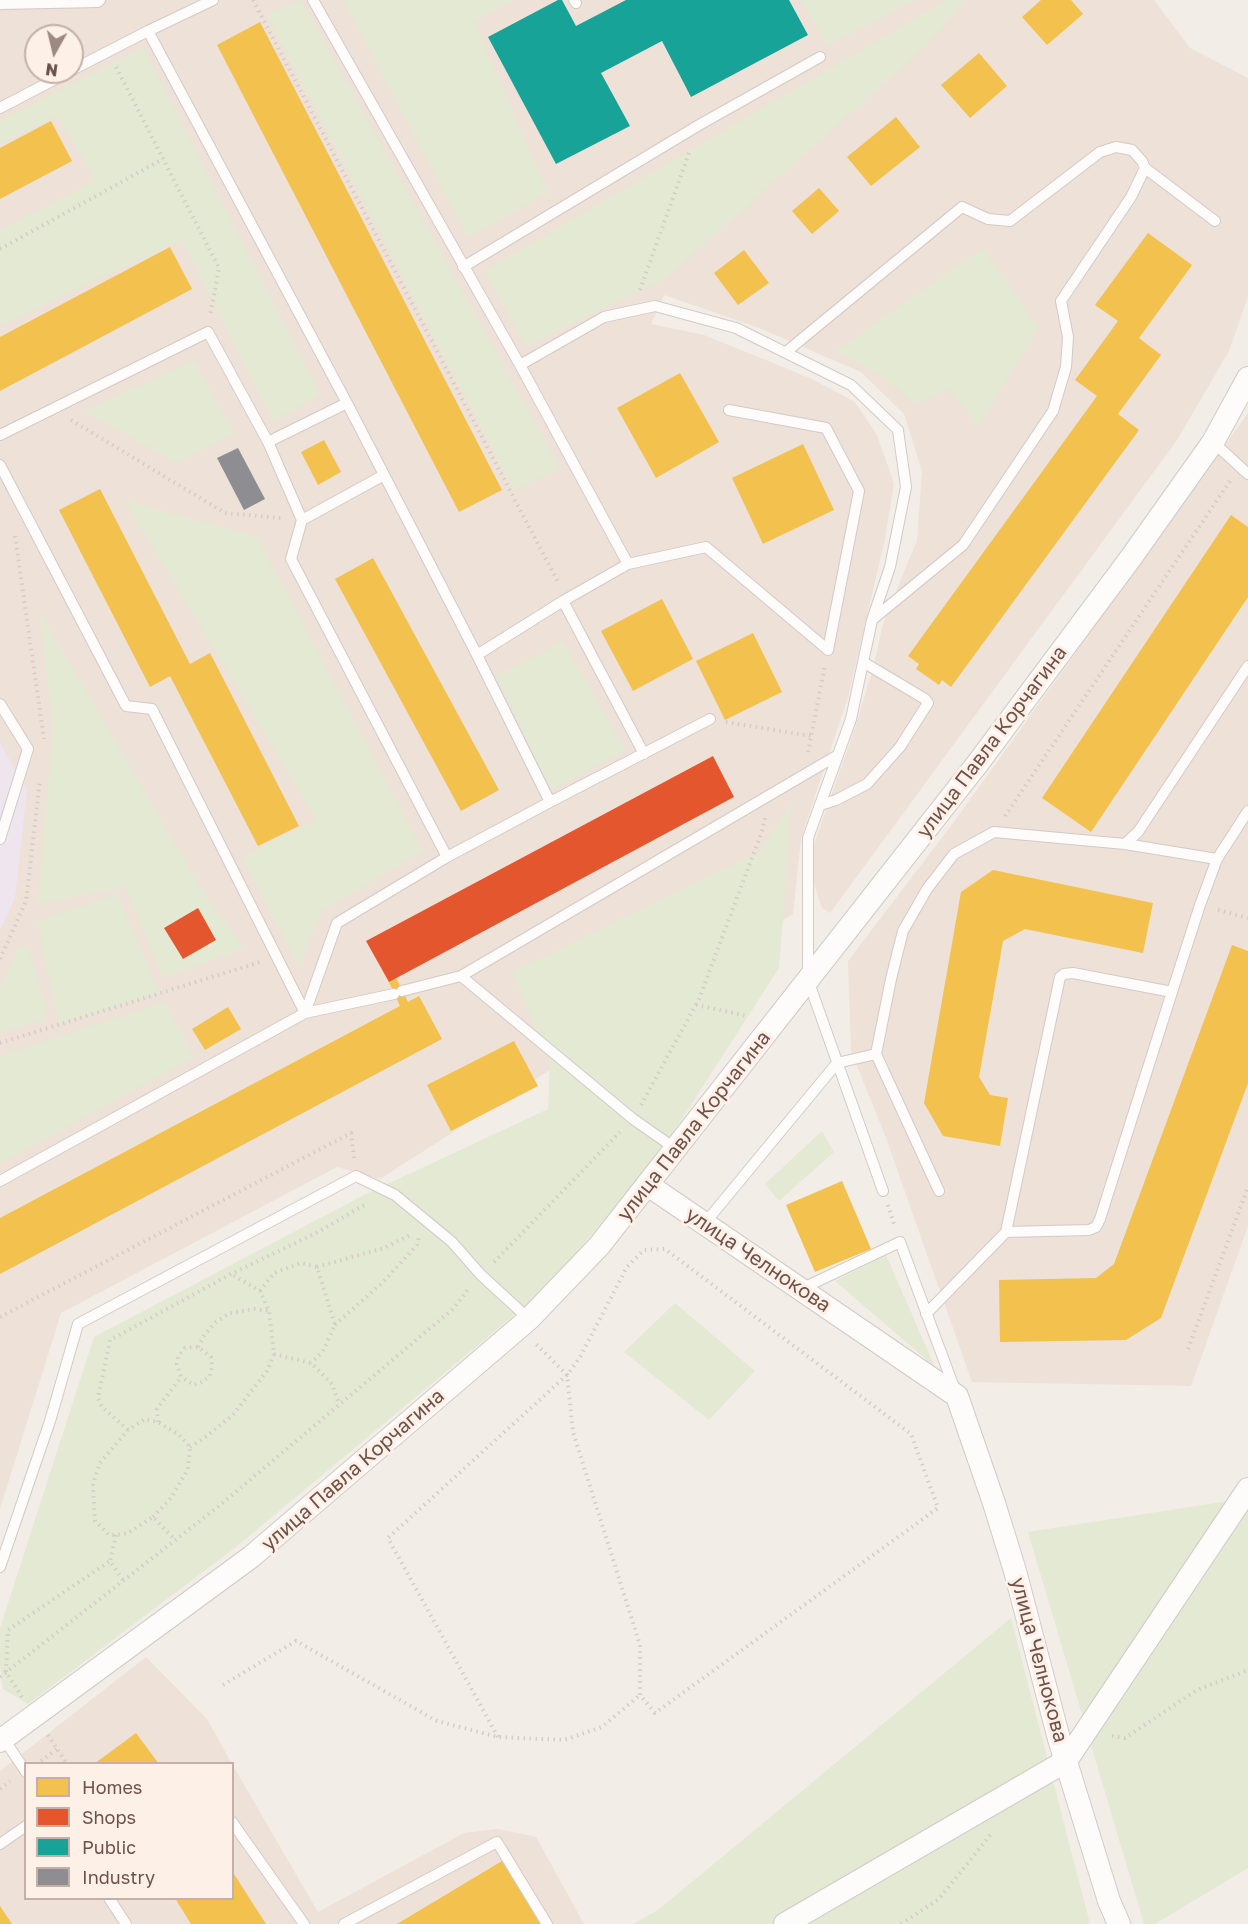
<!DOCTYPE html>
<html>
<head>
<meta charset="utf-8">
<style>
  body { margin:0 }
  #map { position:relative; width:1248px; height:1924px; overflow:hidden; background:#f3ede7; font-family:"Golos Text",sans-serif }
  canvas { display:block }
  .legend { position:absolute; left:24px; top:1762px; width:210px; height:138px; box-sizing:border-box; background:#fdf0e6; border:2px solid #c4b0a8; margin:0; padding:8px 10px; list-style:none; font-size:18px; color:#6e514b }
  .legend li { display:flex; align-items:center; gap:12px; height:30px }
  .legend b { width:30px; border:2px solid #c4b0a8 }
  .north { position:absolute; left:24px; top:24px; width:60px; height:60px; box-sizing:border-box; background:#fdf0e6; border:2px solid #c4b0a8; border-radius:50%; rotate:188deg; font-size:16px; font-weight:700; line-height:24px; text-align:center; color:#6e514b }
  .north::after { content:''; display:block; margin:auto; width:21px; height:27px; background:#9d8882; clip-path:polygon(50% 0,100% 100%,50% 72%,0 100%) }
</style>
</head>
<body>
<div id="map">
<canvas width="1248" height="1924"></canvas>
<ul class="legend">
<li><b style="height:16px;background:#f2c14e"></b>Homes</li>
<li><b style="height:16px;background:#e4572e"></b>Shops</li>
<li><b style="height:16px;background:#17a398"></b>Public</li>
<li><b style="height:16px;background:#8d8d92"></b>Industry</li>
</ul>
<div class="north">N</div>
</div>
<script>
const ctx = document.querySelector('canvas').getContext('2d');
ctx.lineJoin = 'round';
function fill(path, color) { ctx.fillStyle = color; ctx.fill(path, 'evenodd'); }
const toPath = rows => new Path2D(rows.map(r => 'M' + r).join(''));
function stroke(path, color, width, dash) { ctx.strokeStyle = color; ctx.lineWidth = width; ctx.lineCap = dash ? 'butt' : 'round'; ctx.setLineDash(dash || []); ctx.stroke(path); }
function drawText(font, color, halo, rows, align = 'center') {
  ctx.font = font + ' "Golos Text",sans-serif'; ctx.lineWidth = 6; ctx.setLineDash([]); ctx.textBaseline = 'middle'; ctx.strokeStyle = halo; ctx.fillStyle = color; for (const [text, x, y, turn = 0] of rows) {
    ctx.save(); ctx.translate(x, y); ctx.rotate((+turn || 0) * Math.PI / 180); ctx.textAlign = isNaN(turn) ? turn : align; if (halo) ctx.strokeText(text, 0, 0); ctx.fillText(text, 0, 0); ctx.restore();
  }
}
const residential = toPath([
  [0,0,1154,0,1190,48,1248,78,1248,297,1229,351,1177,440,830,913,822,908,815,887,811,863,814,844,855,728,873,668,883,624,917,540,922,471,904,414,861,372,759,328,664,295,651,324,704,335,810,378,855,402,877,435,894,484,885,539,848,697,801,838,793,914,380,1179,337,1167,61,1313,0,1509],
  [36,36,72,36,72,72,36,72],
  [1248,413,1248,1226,1191,1386,972,1382,886,1138,851,1051,848,961,956,819],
  [146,1657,207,1719,232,1764,26,1764,26,1898,232,1898,232,1764,318,1912,464,1833,498,1829,536,1837,584,1924,0,1924,0,1771]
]);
const education = toPath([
  [0,743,27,790,15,898,0,930]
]);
const green = toPath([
  [301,0,560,468,514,491,266,14],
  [343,0,515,0,474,21,548,193,468,237],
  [801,0,915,0,827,46],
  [947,0,965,0,925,47,665,279,526,346,484,271],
  [143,47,320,395,273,421,182,240,0,326,0,230,96,180,57,116,0,144,0,121],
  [983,248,1039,328,978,426,950,390,915,404,881,375,835,351],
  [194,361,235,433,177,463,84,411],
  [124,500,257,537,423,851,322,911,299,967,242,857,317,820],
  [39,610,202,890,245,948,163,978,125,887,37,904,53,730],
  [563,642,626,751,551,790,496,676],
  [792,801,779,968,655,1161,544,1290,236,1547,28,1704,3,1689,0,1666,0,1628,94,1337,362,1196,548,1109,550,1062,512,972,759,852],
  [117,894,159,993,59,1024,37,922],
  [18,946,28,948,47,1011,42,1021,0,1032,0,988],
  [165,1002,194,1057,0,1164,0,1056],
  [822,1131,834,1152,779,1201,765,1184],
  [886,1255,935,1367,835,1281],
  [675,1303,755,1371,709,1420,624,1352],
  [1248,1498,1248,1868,1155,1924,1144,1924,1028,1532],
  [1011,1618,1090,1924,633,1924,658,1910]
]);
const homes = toPath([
  [1041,0,1071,0,1083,14,1047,45,1022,17],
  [260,22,502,490,459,512,217,45],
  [979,53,1007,86,970,118,941,85],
  [896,117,920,147,871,186,847,157],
  [51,121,72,161,0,199,0,148],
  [819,188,839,211,812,234,792,211],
  [1148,233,1192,265,1139,338,1161,355,1118,414,1139,430,951,687,942,680,939,685,916,669,919,664,908,656,1097,396,1075,380,1118,321,1095,305],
  [170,247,192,289,0,391,0,337],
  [744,250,769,283,738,305,714,273],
  [680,373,719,442,656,478,617,408],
  [324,440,341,472,318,485,301,452],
  [803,444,834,510,763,544,732,478],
  [100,489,190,664,210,653,299,826,258,846,170,676,150,687,59,510],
  [1231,515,1248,527,1248,597,1091,832,1042,798],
  [373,558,499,790,461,811,335,579],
  [662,599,693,659,633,691,601,631],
  [753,633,782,692,725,720,696,661],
  [993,870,1153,903,1143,953,1025,929,1003,941,979,1077,990,1095,1008,1098,1000,1146,943,1136,924,1103,961,892],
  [1232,945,1248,951,1248,1083,1161,1318,1126,1340,1000,1342,999,1280,1096,1278,1114,1264],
  [396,978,408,1002,419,996,442,1039,0,1274,0,1218,400,1006,389,982],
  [228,1007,241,1029,205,1050,192,1029],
  [514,1041,538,1086,451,1131,427,1085],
  [842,1181,871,1249,815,1272,786,1205],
  [136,1733,159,1764,94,1764],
  [502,1861,541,1924,397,1924],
  [232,1871,266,1924,191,1924,175,1898,232,1898],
  [0,1906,12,1924,0,1924]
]);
const shops = toPath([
  [713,756,734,797,389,982,366,941],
  [198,908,216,940,183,959,164,928]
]);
const public = toPath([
  [558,0,562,0,576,26,626,0,789,0,808,35,691,97,662,41,601,73,630,126,556,164,488,37]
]);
const industry = toPath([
  [238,448,265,499,244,510,217,458]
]);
const path = toPath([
  [253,0,559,584],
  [116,67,219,268,210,316],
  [0,249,163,159],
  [640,290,689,153],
  [71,420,225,513,281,518],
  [15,536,44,739],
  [726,722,811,736],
  [808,752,825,665],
  [1005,816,1230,481],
  [1218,910,1248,918],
  [0,959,26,901,40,780],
  [696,1005,748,1016],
  [0,1043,260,962],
  [641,1105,699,999,762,831,765,818],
  [888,1205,895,1227],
  [494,1262,620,1132],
  [317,1267,384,1248,412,1234],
  [260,1291,274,1273,301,1263,317,1267,335,1325,323,1351,311,1363],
  [0,1317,351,1133,354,1158],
  [335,1325,383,1282,417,1245,419,1236],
  [198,1347,205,1334,216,1322,230,1313,254,1309,269,1311],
  [1188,1349,1248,1187],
  [274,1354,311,1363,332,1384,339,1404],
  [158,1422,157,1409,181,1377,177,1364,178,1357,185,1348,198,1347,211,1357,212,1366,210,1376,202,1382,194,1385,181,1377],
  [128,1430,102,1407,98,1398,110,1340,231,1274,318,1232,368,1203],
  [190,1447,203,1439,233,1415,267,1371,274,1354,269,1311,260,1291,231,1274],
  [153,1517,171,1498,188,1469,190,1447,179,1435,158,1422,145,1419,128,1430,100,1463,93,1484,95,1521,109,1535,116,1535,128,1533,153,1517,175,1540],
  [116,1535,110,1561,123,1580],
  [0,1677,219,1506,453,1309,470,1287],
  [223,1685,296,1641,437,1721,498,1737,564,1740,602,1727,640,1695],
  [22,1697,6,1672,8,1630,110,1561],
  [48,1735,67,1764],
  [1112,1736,1125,1738,1197,1690,1248,1670],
  [498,1737,388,1538,567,1375,580,1357,627,1267,644,1250,665,1249,911,1434,938,1508,655,1713,640,1695,640,1645,573,1432,567,1375,536,1344],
  [41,1761,57,1749],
  [0,1789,10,1781],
  [901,1924,939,1899,991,1834]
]);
const service = toPath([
  [574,0,576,3],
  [0,4,98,2,100,0],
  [148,31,213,0],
  [0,108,69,72],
  [1145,168,1215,221],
  [463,267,699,125,820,57],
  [786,352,962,207,988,219,1010,221,1100,152,1116,147,1132,150,1142,161,1145,168,1131,197,1061,301,1068,337,1066,367,1053,411,963,545,873,619],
  [520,365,604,317,655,306,736,328,851,385,898,430,906,487,890,567,872,620,851,719,808,838,808,980,883,1191],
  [347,403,477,655],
  [0,435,208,332,268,442,347,403,148,31,72,70],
  [268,442,302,520,384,475],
  [1213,442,1248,474],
  [0,465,126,706,152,709,305,1013,394,994],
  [302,520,291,559,447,857],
  [628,564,706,547,828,650,859,491,826,428,729,410],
  [563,601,644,754],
  [0,704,28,749,0,839],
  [550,802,710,719],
  [820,805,836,800,867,784,900,747,928,703,925,699,863,662],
  [1125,844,1138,832,1248,666],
  [1217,859,1248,811],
  [461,976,633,1119,676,1149],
  [402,991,461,976,838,755],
  [876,1054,891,979,903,931,927,889,954,854,994,832,1125,844,1217,859,1200,905,1172,992],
  [0,1181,305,1013,337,923,447,857,550,802,477,655,563,601,628,564,520,365,313,0],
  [705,1223,837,1063,876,1054,939,1191],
  [801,1289,900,1242,955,1390],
  [926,1314,1006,1232,1060,977,1064,974,1073,973,1172,992,1100,1219,1096,1227,1089,1230,1006,1232],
  [0,1567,50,1421,78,1324,356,1176,395,1195,452,1242,481,1275,529,1319],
  [4,1739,26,1772],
  [232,1822,304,1924],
  [0,1844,26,1826],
  [109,1898,126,1924],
  [344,1924,497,1842,547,1924]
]);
const minor = toPath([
  [648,1185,957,1396,994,1503,1015,1571,1059,1739,1109,1901,1119,1924],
  [0,1741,251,1557,529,1319,599,1246,978,763,1130,559,1213,442,1248,378],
  [785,1924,1066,1761,1248,1489]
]);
const streetNames = [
  ["улица Павла Корчагина",992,742,-53],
  ["улица Павла Корчагина",694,1126,-52],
  ["улица Челнокова",758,1260,34],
  ["улица Павла Корчагина",353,1470,-41],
  ["улица Челнокова",1039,1660,75]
];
fill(residential, '#eee1d7');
fill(education, '#eee5ef');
fill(green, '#e3e9d3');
fill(homes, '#f2c14e');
fill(shops, '#e4572e');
fill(public, '#17a398');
fill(industry, '#8d8d92');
stroke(service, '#d2cac6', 12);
stroke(minor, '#d2cac6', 24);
stroke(path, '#d5ccc9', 4, [1.5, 4.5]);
stroke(service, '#fdfcfb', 10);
stroke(minor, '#fdfcfb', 22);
drawText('20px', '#6e514b', '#fdf0e6', streetNames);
</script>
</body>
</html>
